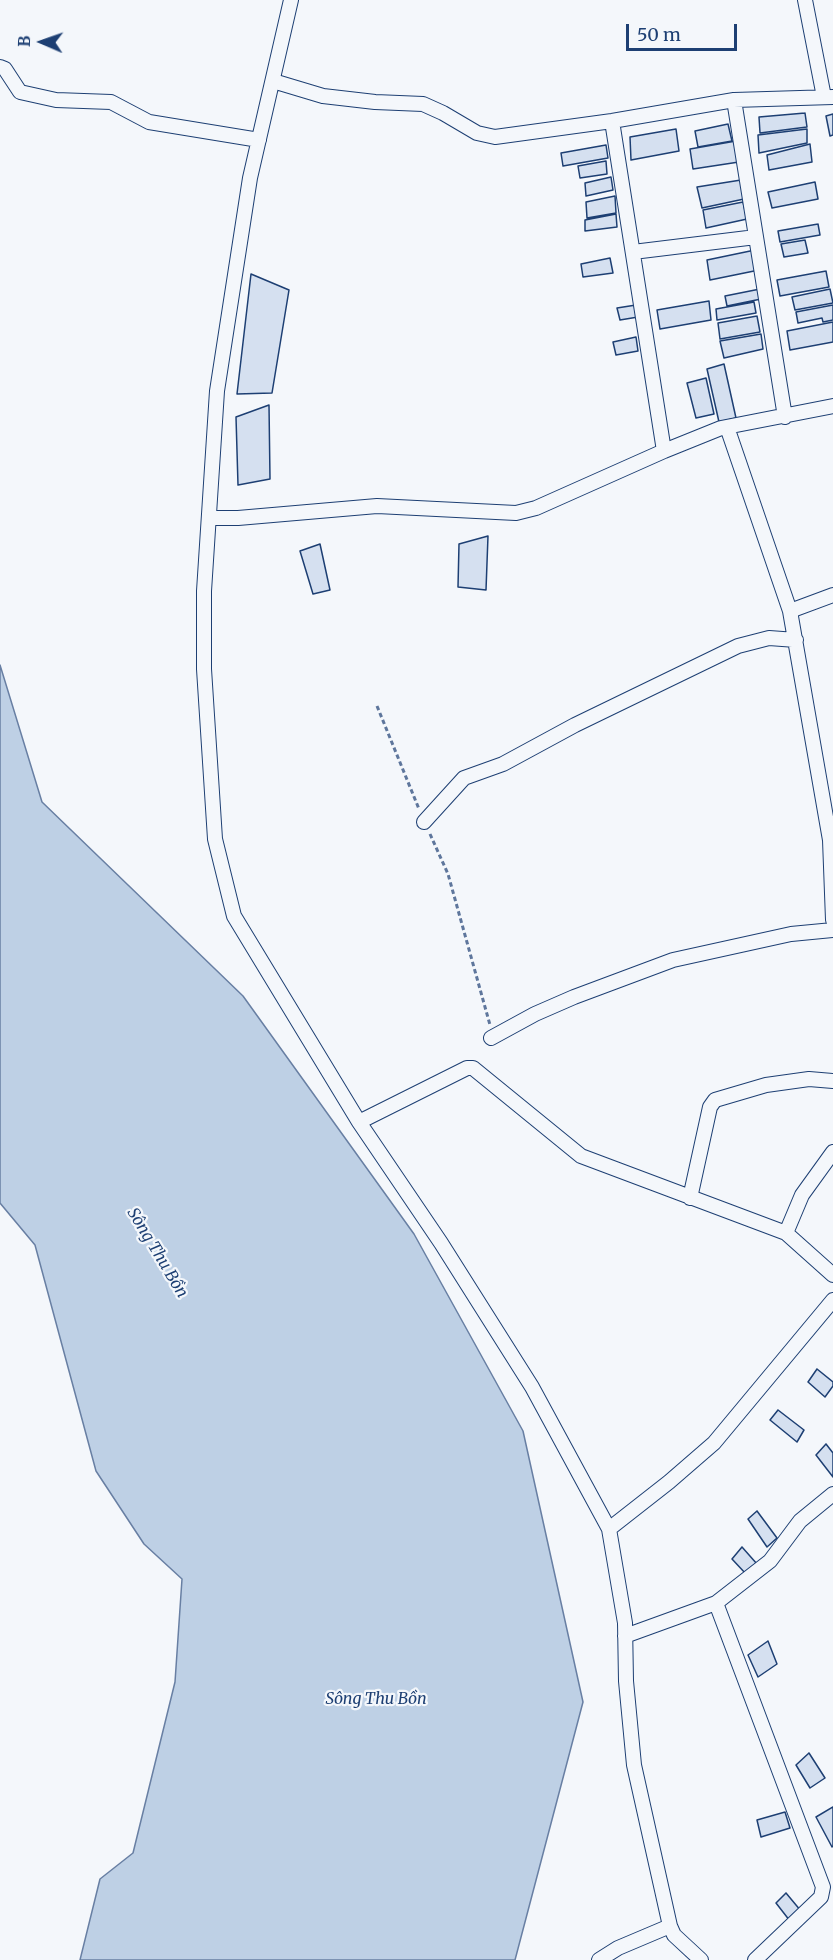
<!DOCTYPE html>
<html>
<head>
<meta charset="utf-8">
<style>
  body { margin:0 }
  #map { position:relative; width:833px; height:1960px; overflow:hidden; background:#f4f7fb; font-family:Merriweather,serif }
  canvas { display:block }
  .north { position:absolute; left:12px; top:12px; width:60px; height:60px; -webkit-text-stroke:4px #f4f7fb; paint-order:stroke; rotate:272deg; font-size:16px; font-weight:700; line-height:24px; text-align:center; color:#1d3f73 }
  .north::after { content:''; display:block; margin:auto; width:21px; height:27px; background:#1d3f73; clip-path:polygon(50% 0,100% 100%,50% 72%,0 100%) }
  .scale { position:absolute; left:626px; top:24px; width:111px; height:27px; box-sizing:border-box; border:3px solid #1d3f73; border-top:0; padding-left:8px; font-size:18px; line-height:21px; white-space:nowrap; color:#1d3f73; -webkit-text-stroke:4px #f4f7fb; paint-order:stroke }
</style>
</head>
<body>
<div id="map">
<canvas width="833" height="1960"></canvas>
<div class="north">B</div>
<div class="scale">50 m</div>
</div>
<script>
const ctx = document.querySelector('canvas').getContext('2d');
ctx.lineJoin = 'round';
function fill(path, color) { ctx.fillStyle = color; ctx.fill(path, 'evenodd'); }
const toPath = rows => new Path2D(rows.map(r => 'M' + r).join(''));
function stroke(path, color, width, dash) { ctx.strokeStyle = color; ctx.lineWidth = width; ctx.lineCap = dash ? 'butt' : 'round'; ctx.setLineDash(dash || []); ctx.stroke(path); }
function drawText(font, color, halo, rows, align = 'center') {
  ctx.font = font + ' Merriweather,serif'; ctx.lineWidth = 4.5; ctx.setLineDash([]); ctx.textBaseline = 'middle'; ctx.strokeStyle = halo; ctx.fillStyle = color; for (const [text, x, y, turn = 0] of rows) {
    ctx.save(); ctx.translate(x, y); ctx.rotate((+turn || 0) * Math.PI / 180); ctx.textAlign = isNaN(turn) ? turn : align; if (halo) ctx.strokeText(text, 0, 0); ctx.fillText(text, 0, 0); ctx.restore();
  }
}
const water = toPath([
  [0,665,42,802,243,996,414,1234,523,1431,583,1702,515,1960,80,1960,100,1879,133,1853,175,1682,182,1579,144,1544,96,1471,35,1245,0,1203,0,665]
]);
const building = toPath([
  [805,113,807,127,760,133,759,117,805,113],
  [833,114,833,135,830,136,826,116,833,114],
  [728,124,732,141,698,147,695,131,728,124],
  [676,129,679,151,631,160,630,137,676,129],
  [807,129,807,143,759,153,758,135,807,129],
  [736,141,739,162,693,169,690,149,736,141],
  [810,144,812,162,769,170,767,155,810,144],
  [606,145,608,158,563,166,561,153,606,145],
  [606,161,607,174,580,178,578,166,606,161],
  [611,177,613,190,586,196,585,183,611,177],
  [741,180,744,199,702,208,697,187,741,180],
  [815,182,818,199,772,208,768,192,815,182],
  [615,196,616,213,587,218,586,202,615,196],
  [743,202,747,219,706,228,703,210,743,202],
  [616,214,617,227,585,231,585,220,616,214],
  [818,224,820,235,780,242,778,231,818,224],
  [805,240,808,253,784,257,781,244,805,240],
  [755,250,759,270,710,280,707,260,755,250],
  [610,258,613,273,583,277,581,264,610,258],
  [826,271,829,287,780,296,777,280,826,271],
  [251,274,289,290,272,393,237,394,251,274],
  [760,289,761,299,727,306,725,296,760,289],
  [830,289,833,303,795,310,792,297,830,289],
  [709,301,711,320,660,329,657,310,709,301],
  [754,302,756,313,717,320,716,309,754,302],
  [636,305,638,317,620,320,617,308,636,305],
  [833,305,833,320,823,322,822,318,798,323,796,312,833,305],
  [757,316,760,332,720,339,718,323,757,316],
  [833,322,833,342,790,350,787,331,833,322],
  [761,334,763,349,724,358,720,341,761,334],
  [636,337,638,351,616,355,613,342,636,337],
  [724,364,736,418,719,422,707,369,724,364],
  [706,378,714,414,696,418,687,383,706,378],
  [269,405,270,479,238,485,236,417,269,405],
  [488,536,486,590,458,587,459,544,488,536],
  [320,544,330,590,313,594,300,551,320,544],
  [817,1369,833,1382,833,1386,825,1397,808,1382,817,1369],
  [778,1410,804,1430,797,1442,770,1420,778,1410],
  [826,1444,833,1453,833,1477,816,1455,826,1444],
  [757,1511,777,1538,767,1547,748,1519,757,1511],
  [742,1547,757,1564,746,1574,732,1559,742,1547],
  [768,1641,777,1664,758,1677,748,1655,768,1641],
  [809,1753,825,1778,810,1788,796,1765,809,1753],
  [833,1807,833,1846,832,1847,816,1817,833,1807],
  [785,1812,790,1828,761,1837,757,1820,785,1812],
  [786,1893,801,1911,790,1921,776,1903,786,1893]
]);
const path = toPath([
  [377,706,419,809],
  [430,834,448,874,490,1025]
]);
const minor = toPath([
  [291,0,250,178,217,391,204,591,204,669,215,839,234,916,359,1122,441,1243,532,1387,609,1529,625,1623,626,1681,634,1765,670,1926,674,1935,701,1960],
  [805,0,824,97],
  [0,67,5,69,20,92,56,100,111,102,149,122,259,140],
  [273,81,323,96,375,102,423,104,443,113,477,133,495,137,612,121,734,100,833,97],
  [734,100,785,417],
  [612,121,664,451],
  [633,252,756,237],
  [727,427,790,611,830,840,833,920],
  [210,518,238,518,377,506,516,513,536,508,664,451,721,428,833,406],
  [790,611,833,595],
  [424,822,464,778,503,764,575,725,738,646,769,638,796,640],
  [491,1038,535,1014,574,997,673,960,791,934,833,930],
  [359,1122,467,1068,473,1068,581,1156,786,1233,833,1275],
  [690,1198,710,1107,715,1100,766,1085,809,1079,833,1081],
  [786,1233,802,1195,833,1152],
  [609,1529,669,1482,714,1443,833,1300],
  [716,1603,823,1887,821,1897,755,1960],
  [625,1636,716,1603,770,1561,800,1521,833,1494],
  [599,1960,618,1948,670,1926]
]);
const waterNames = [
  ["Sông Thu Bồn",157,1253,59],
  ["Sông Thu Bồn",376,1699]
];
fill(water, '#bed0e5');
stroke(water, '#687fa3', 1.5);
fill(building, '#d5e0f0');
stroke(building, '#1d3f73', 1.5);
stroke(minor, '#1d3f73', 16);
stroke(path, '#5e769c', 3, [4.5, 3]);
stroke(minor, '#f4f7fb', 14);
drawText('italic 16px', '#1d3f73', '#f4f7fb', waterNames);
</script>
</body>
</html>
